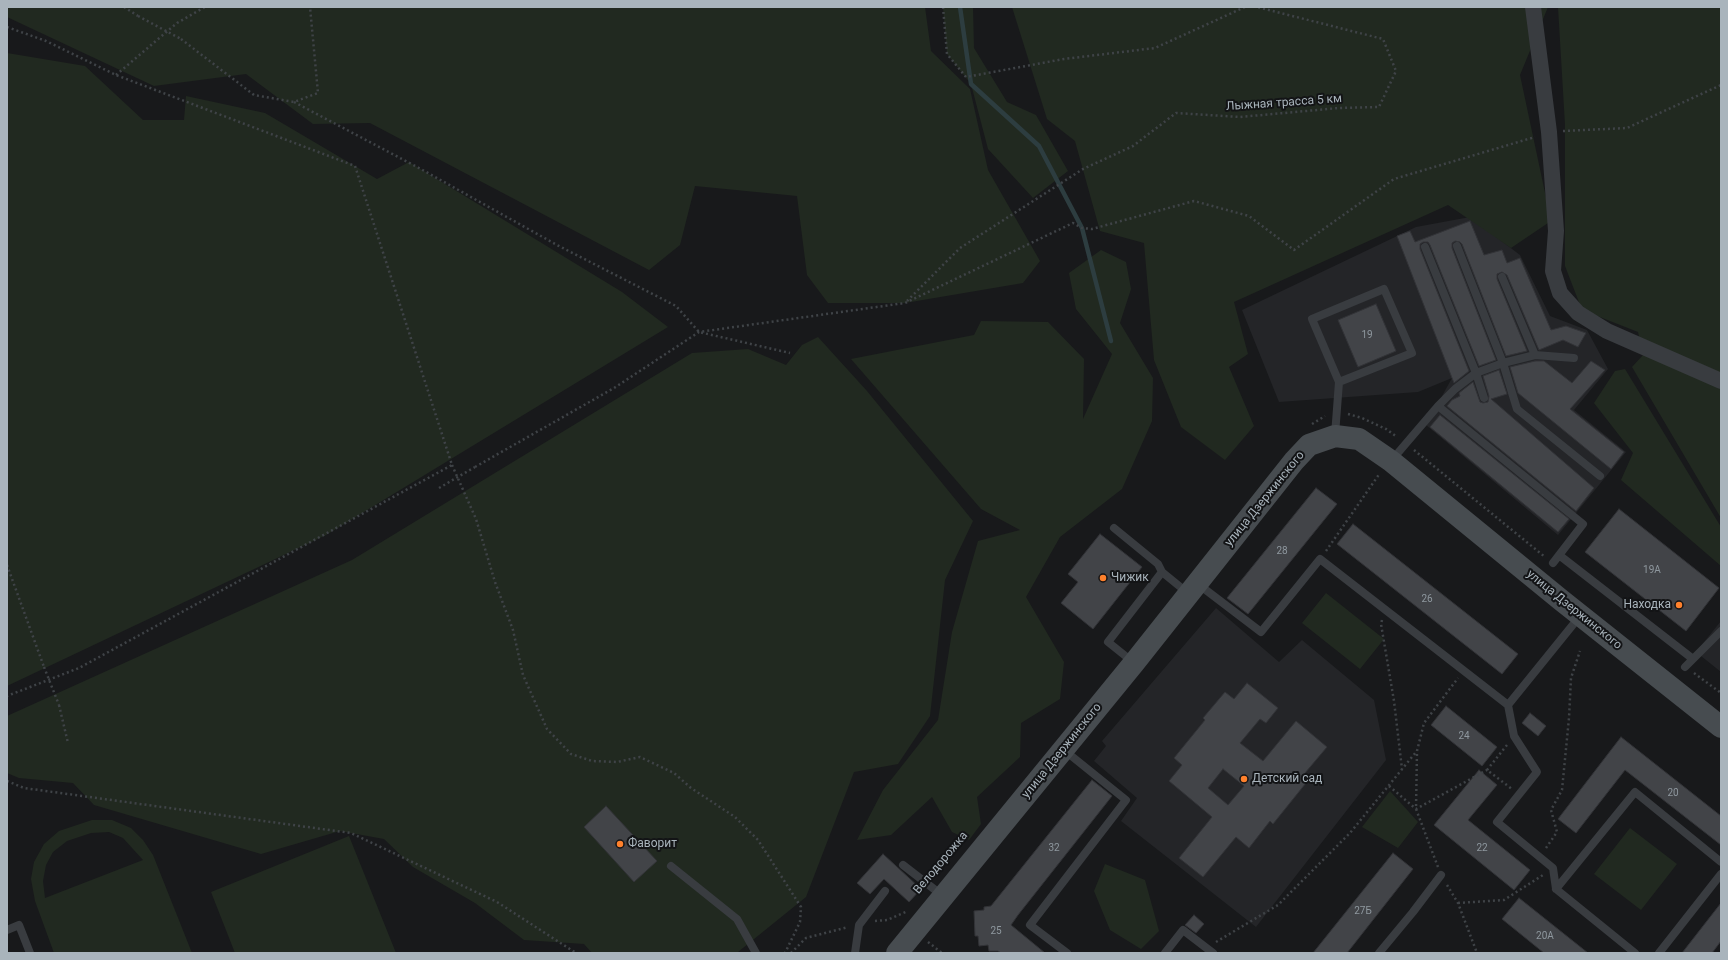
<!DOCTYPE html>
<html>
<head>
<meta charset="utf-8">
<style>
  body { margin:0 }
  #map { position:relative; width:1728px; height:960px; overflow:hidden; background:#18191b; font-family:Roboto,sans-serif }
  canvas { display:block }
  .frame { position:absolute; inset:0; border:8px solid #a9b4bc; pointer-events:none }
</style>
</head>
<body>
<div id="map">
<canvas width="1728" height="960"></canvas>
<div class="frame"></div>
</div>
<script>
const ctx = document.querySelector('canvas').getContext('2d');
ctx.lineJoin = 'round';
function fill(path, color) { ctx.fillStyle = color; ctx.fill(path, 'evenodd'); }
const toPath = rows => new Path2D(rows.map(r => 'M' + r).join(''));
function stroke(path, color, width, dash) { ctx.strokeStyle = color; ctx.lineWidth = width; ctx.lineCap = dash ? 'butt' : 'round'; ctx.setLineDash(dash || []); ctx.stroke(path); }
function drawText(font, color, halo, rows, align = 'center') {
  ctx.font = font + ' Roboto,sans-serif'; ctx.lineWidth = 4; ctx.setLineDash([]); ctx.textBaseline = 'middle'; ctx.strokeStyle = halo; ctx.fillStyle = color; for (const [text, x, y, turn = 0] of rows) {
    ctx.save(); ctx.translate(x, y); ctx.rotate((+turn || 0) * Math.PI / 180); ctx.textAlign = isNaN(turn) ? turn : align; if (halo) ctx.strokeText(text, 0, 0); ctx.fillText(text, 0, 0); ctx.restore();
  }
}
const built = toPath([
  [1470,217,1520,255,1550,316,1587,330,1608,369,1574,410,1626,452,1558,535,1426,425,1452,378,1418,392,1279,402,1242,310,1416,227],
  [1216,608,1279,662,1302,640,1374,700,1386,760,1256,927,1121,821,1137,798,1094,761,1106,746,1102,741],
  [1721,621,1721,672,1696,652]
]);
const green = toPath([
  [7,7,925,7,931,51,970,89,988,170,1040,261,1023,283,905,303,828,303,807,275,797,196,695,186,680,245,649,270,370,123,313,124,246,74,154,86,7,17],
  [943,7,973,7,974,48,1007,102,1036,115,1068,171,1033,198,988,149,971,84,947,54],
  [1012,7,1548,7,1520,75,1551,221,1511,248,1448,205,1234,302,1248,354,1229,367,1254,426,1225,460,1181,427,1154,360,1144,243,1100,231,1075,141,1047,119],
  [1558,7,1721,7,1721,518,1632,367,1643,355,1638,332,1582,310,1565,266,1565,125],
  [7,53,85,66,143,120,184,120,186,96,265,113,377,179,409,162,622,292,668,327,326,535,7,686],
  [1101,250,1126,262,1131,289,1120,323,1153,378,1152,421,1122,489,1060,537,1026,597,1064,662,1060,699,1021,723,1020,757,977,797,981,824,969,840,952,832,932,797,891,835,857,840,883,790,938,720,952,632,978,541,1020,530,981,509,851,359,974,335,981,321,1048,322,1084,359,1083,419,1112,354,1076,309,1069,273],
  [818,337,867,391,973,521,945,580,930,716,898,764,854,772,806,897,738,952,592,953,584,944,524,940,475,903,413,867,384,839,340,831,261,854,94,805,73,783,19,778,7,773,7,716,352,560,692,353,748,349,786,365,802,345],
  [1625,369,1721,527,1721,566,1621,480,1633,453,1594,403,1615,371],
  [1326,593,1384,639,1360,669,1302,623],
  [1390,791,1418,822,1398,848,1362,827],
  [92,820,112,820,131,828,143,840,153,855,192,953,54,953,35,901,31,879,34,862,44,844,59,831],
  [109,832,123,838,143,860,45,898,43,881,46,865,53,852,67,841,91,833],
  [1630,828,1677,864,1641,910,1594,874],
  [349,836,396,953,235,953,211,892],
  [1105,864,1145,880,1159,931,1141,949,1110,930,1094,891]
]);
const stream = toPath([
  [960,7,971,84,1039,146,1082,228,1111,341]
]);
const building = toPath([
  [1470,221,1484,255,1502,250,1507,263,1520,258,1551,330,1566,326,1586,333,1578,347,1563,340,1539,350,1507,275,1502,272,1497,274,1497,279,1527,351,1506,356,1462,244,1460,242,1455,241,1452,243,1452,248,1496,360,1479,366,1430,245,1428,242,1423,242,1420,244,1420,249,1469,371,1454,383,1397,236,1410,231,1415,242,1470,221],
  [1376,304,1396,351,1358,367,1338,320,1376,304],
  [1535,361,1544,361,1572,383,1591,361,1605,370,1570,409,1624,452,1611,469,1518,393,1510,367,1535,361],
  [1499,370,1507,394,1491,399,1594,488,1576,511,1447,406,1452,400,1460,396,1459,393,1473,382,1480,402,1483,403,1488,402,1489,396,1483,376,1499,370],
  [1440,415,1569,519,1558,532,1430,427,1440,415],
  [1316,488,1337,504,1248,614,1227,598,1316,488],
  [1619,509,1719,588,1686,631,1585,552,1619,509],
  [1353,524,1518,654,1502,674,1337,544,1353,524],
  [1100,534,1142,567,1093,629,1061,603,1078,582,1068,574,1100,534],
  [1247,683,1278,708,1266,723,1260,719,1240,743,1263,761,1296,721,1327,747,1305,773,1310,778,1273,824,1270,821,1249,848,1236,837,1203,877,1179,858,1212,817,1169,781,1182,765,1174,758,1205,720,1203,718,1225,692,1234,699,1247,683],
  [1223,769,1244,786,1228,805,1208,788,1223,769],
  [1446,706,1497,747,1482,766,1431,725,1446,706],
  [1530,713,1546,726,1538,736,1522,723,1530,713],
  [1621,737,1721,816,1721,845,1625,770,1576,833,1558,819,1621,737],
  [1479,770,1497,785,1468,820,1530,870,1514,890,1434,825,1479,770],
  [1092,780,1112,796,1018,915,1011,925,1045,953,1001,953,998,951,989,951,988,945,979,946,978,936,975,936,974,911,984,910,984,907,991,906,1092,780],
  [606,806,657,861,634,882,584,827,606,806],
  [1393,853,1413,869,1347,953,1313,953,1393,853],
  [883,854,921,889,909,902,884,879,870,894,857,883,883,854],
  [1519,898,1588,953,1544,953,1502,919,1519,898],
  [1721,903,1721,941,1712,953,1682,953,1721,903],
  [1194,915,1204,924,1196,933,1185,925,1194,915]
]);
const path = toPath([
  [124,7,138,16],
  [943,7,947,54,966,77,1064,59,1155,48,1245,7],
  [7,27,46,41,116,75,355,166,452,465,79,668,7,696],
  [181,39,254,95,294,102,318,93,310,7],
  [116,75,177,23,205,7],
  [294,102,419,168,557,245,676,306,699,332,790,353],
  [1563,131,1627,128,1721,85],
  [907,301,960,248,1083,169,1133,146,1176,113,1240,117,1339,108,1379,107,1396,71,1383,39,1257,7],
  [1348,414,1362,418,1386,429,1397,437],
  [1312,424,1325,416],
  [1414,450,1545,557],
  [452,465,476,519,495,582,513,630,523,675,547,729,571,754,592,761,617,762,640,757,674,773,691,788,735,817,758,840,801,907,800,922,785,953],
  [475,467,614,388,699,332,905,303,1073,223,1082,228,1092,229,1194,201,1249,216,1294,250,1394,179,1535,137],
  [1326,551,1380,473],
  [7,565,44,667],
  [1382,620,1381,624,1394,701,1402,769],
  [1694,673,1721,693],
  [59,705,68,743],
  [1507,745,1487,770,1512,789],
  [7,781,24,788,351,833,497,902,576,953],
  [1389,786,1416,809,1487,770],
  [1546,848,1557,832,1551,810,1562,790,1569,718,1571,678,1580,651],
  [1438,867,1416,809,1417,751,1424,723,1458,678],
  [1447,885,1458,903,1477,953],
  [1458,903,1504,900,1543,875],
  [875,921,887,920,908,911],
  [928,942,942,953],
  [1216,942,1278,905,1350,833,1416,752],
  [791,953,806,938,848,927]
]);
const service = toPath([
  [1457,246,1503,363,1476,373,1484,398],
  [1502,277,1535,355,1503,363,1517,409,1600,476],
  [1535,355,1574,358],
  [1438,406,1583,524,1553,563],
  [1335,435,1339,382,1312,319,1384,289,1412,353,1339,382],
  [1391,461,1438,406,1455,389,1476,373,1425,247],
  [1114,528,1158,564,1162,572],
  [1559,555,1693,659],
  [1198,584,1261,632,1320,559,1508,705],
  [1580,616,1508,705,1514,736,1537,772,1497,822,1553,868,1556,889,1635,792,1721,862],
  [1133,662,1108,642,1162,572,1189,594],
  [1685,667,1721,631],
  [1064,750,1126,800,1030,925,1067,953],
  [903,865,943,896],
  [671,866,737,919,756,953],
  [1556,889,1635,953],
  [7,930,19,925,30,953],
  [855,953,859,925,885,891],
  [1165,953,1183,930,1213,953],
  [1379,953,1413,912,1441,875],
  [1659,953,1721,874]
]);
const minor = toPath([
  [1533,7,1549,132,1556,231,1553,271,1560,293,1578,313,1607,331,1721,381]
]);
const secondary = toPath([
  [897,953,1134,663,1294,461,1309,445,1335,436,1359,439,1391,461,1561,600,1721,727]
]);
const pathBridge = toPath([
  [138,16,181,39],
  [439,488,475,467],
  [44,667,59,705]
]);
const markers = [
  [1103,578,4,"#ff812c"],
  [1679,605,4,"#ff812c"],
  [1244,779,4,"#ff812c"],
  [620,844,4,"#ff812c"]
];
const numberNames = [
  ["19",1367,335],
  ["28",1282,551],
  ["19А",1652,570],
  ["26",1427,599],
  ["24",1464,736],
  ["20",1673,793],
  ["32",1054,848],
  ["22",1482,848],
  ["27Б",1363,911],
  ["25",996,931],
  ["20А",1545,936]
];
const streetNames = [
  ["Лыжная трасса 5 км",1284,103,-4],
  ["улица Дзержинского",1265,499,-51],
  ["улица Дзержинского",1574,610,39],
  ["улица Дзержинского",1062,751,-51],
  ["Велодорожка",941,863,-50]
];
const poiNames = [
  ["Чижик",1111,578],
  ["Находка",1671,605,"right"],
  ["Детский сад",1252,779],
  ["Фаворит",628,844]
];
fill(built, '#242528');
fill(green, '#212920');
stroke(stream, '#2d3d40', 4.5);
fill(building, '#424448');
stroke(building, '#323337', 1);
stroke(path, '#3f4347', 2.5, [2, 3]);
stroke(service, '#393c40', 8);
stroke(minor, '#393c40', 16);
stroke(secondary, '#474c50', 22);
stroke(pathBridge, '#3f4347', 2.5, [2, 3]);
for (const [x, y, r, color] of markers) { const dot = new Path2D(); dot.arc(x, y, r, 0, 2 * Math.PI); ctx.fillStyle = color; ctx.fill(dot); stroke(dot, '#131416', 1.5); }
drawText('10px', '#8f989f', null, numberNames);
drawText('12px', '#a9b4bc', '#131416', streetNames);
drawText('12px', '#a9b4bc', '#131416', poiNames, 'left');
</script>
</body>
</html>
